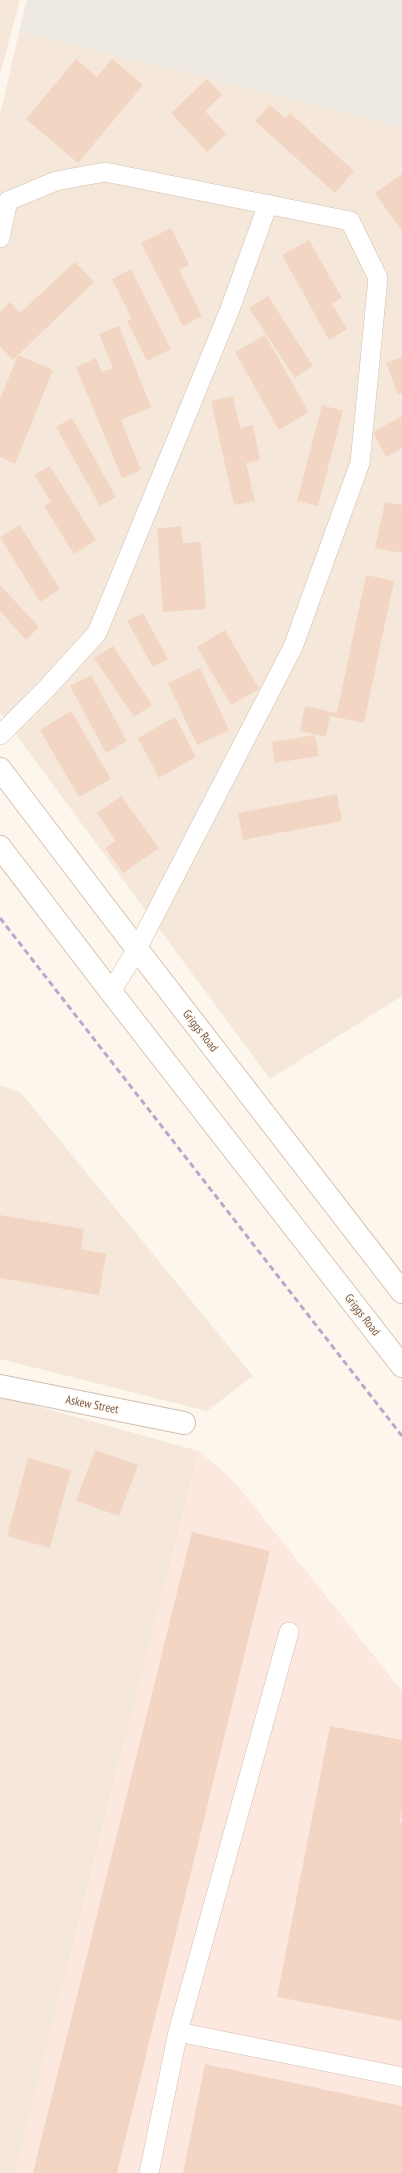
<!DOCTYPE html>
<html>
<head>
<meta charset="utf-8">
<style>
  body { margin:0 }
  canvas { display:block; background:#fdf6ec }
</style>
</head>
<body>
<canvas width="402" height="2173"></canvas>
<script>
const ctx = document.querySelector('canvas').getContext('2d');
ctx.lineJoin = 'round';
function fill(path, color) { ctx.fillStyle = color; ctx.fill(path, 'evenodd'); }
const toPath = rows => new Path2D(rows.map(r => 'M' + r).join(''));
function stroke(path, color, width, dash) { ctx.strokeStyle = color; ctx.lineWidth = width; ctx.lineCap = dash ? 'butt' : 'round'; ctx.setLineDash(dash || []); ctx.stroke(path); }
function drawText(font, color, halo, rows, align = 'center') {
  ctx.font = font + ' "PT Sans Narrow",sans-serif'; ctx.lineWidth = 3; ctx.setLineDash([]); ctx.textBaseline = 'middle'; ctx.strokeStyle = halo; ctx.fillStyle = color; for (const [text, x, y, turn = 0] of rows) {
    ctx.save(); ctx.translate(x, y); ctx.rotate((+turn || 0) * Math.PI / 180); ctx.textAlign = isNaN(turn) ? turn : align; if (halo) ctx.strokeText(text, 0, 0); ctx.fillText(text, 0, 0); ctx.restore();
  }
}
const residential = toPath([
  [0,0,20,0,0,75],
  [19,32,206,77,402,128,402,996,270,1079,0,713,0,115],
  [0,1085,21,1093,253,1376,207,1411,0,1359],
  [0,1396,199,1451,15,2173,0,2173]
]);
const commercial = toPath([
  [199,1451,233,1480,402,1691,402,2173,15,2173]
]);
const industrial = toPath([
  [27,0,402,0,402,128,206,77,19,32]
]);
const building = toPath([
  [76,59,97,77,112,59,143,85,78,163,26,119],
  [207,79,222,95,205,111,226,134,207,152,171,113],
  [270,105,285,118,290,113,354,171,335,193,255,121],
  [402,174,402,231,375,193],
  [171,228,189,265,179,270,202,316,183,326,141,243],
  [309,240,342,298,332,304,347,329,329,340,282,255],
  [75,262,94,282,13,360,0,346,0,312,10,302,20,313],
  [131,269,171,349,147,361,127,321,132,319,112,279],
  [268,296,313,366,295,378,249,308],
  [119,326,151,407,121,420,141,470,122,478,76,367,96,358,104,377,102,372,113,368,99,334],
  [265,335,309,412,279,430,235,352],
  [18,355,53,370,15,464,0,457,0,399],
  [402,357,402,393,398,395,386,363],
  [233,396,240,428,253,425,260,460,246,463,255,501,234,505,211,401],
  [322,405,343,411,318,506,297,501],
  [402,416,402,448,386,457,373,432],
  [72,418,116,497,100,506,56,427],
  [50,466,96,540,74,554,44,506,51,502,34,475],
  [385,502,402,505,402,553,375,548],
  [20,525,60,589,40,602,0,537],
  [181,526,183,543,201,542,206,609,163,612,157,529],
  [366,575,394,581,364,723,330,716,326,737,300,731,305,706,337,713],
  [0,585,39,627,26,640,0,611],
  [143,613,168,659,153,667,127,621],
  [225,630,259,689,231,705,197,647],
  [113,646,152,705,134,717,94,658],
  [200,668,229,730,197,745,168,683],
  [91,675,127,741,106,753,70,686],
  [71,711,111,779,79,797,40,730],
  [175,717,196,757,159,778,138,738],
  [315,735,319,756,275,763,272,742],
  [337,794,342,821,243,840,238,813],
  [121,796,159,848,123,873,105,848,116,841,97,813],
  [0,1215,84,1229,81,1249,106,1254,99,1295,0,1278],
  [95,1450,138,1465,119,1516,76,1501],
  [28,1458,71,1470,50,1548,7,1536],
  [192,1532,270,1551,117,2173,33,2173],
  [330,1726,402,1740,402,1810,400,1822,402,1823,402,2021,277,1997],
  [205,2064,402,2106,402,2173,183,2173]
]);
const lane = toPath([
  [0,238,8,201,56,181,105,172,350,221,378,278,360,463,293,647,137,949,111,992],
  [0,735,47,688,97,633,230,309,268,204],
  [178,2032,402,2077],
  [149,2173,178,2032,289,1632]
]);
const street = toPath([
  [0,1386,184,1423]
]);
const secondary = toPath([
  [0,769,137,949,402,1292],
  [0,847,111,992,402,1366]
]);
const rail = toPath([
  [0,918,402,1436]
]);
const streetNames = [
  ["Griggs Road",200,1031,52],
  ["Griggs Road",362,1315,52],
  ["Askew Street",92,1405,11]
];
fill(residential, '#f5e8da');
fill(commercial, '#fde8e0');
fill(industrial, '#efe9e4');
fill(building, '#f3d5c3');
stroke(lane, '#d1beb0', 20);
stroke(street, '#d1beb0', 24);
stroke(secondary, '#d6c0b0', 24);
stroke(lane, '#fff', 19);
stroke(street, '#fff', 22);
stroke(secondary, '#fff', 22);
stroke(rail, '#b9a8c9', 3, [6, 4]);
drawText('12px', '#7a5c4d', '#fffaf3', streetNames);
</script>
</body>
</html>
